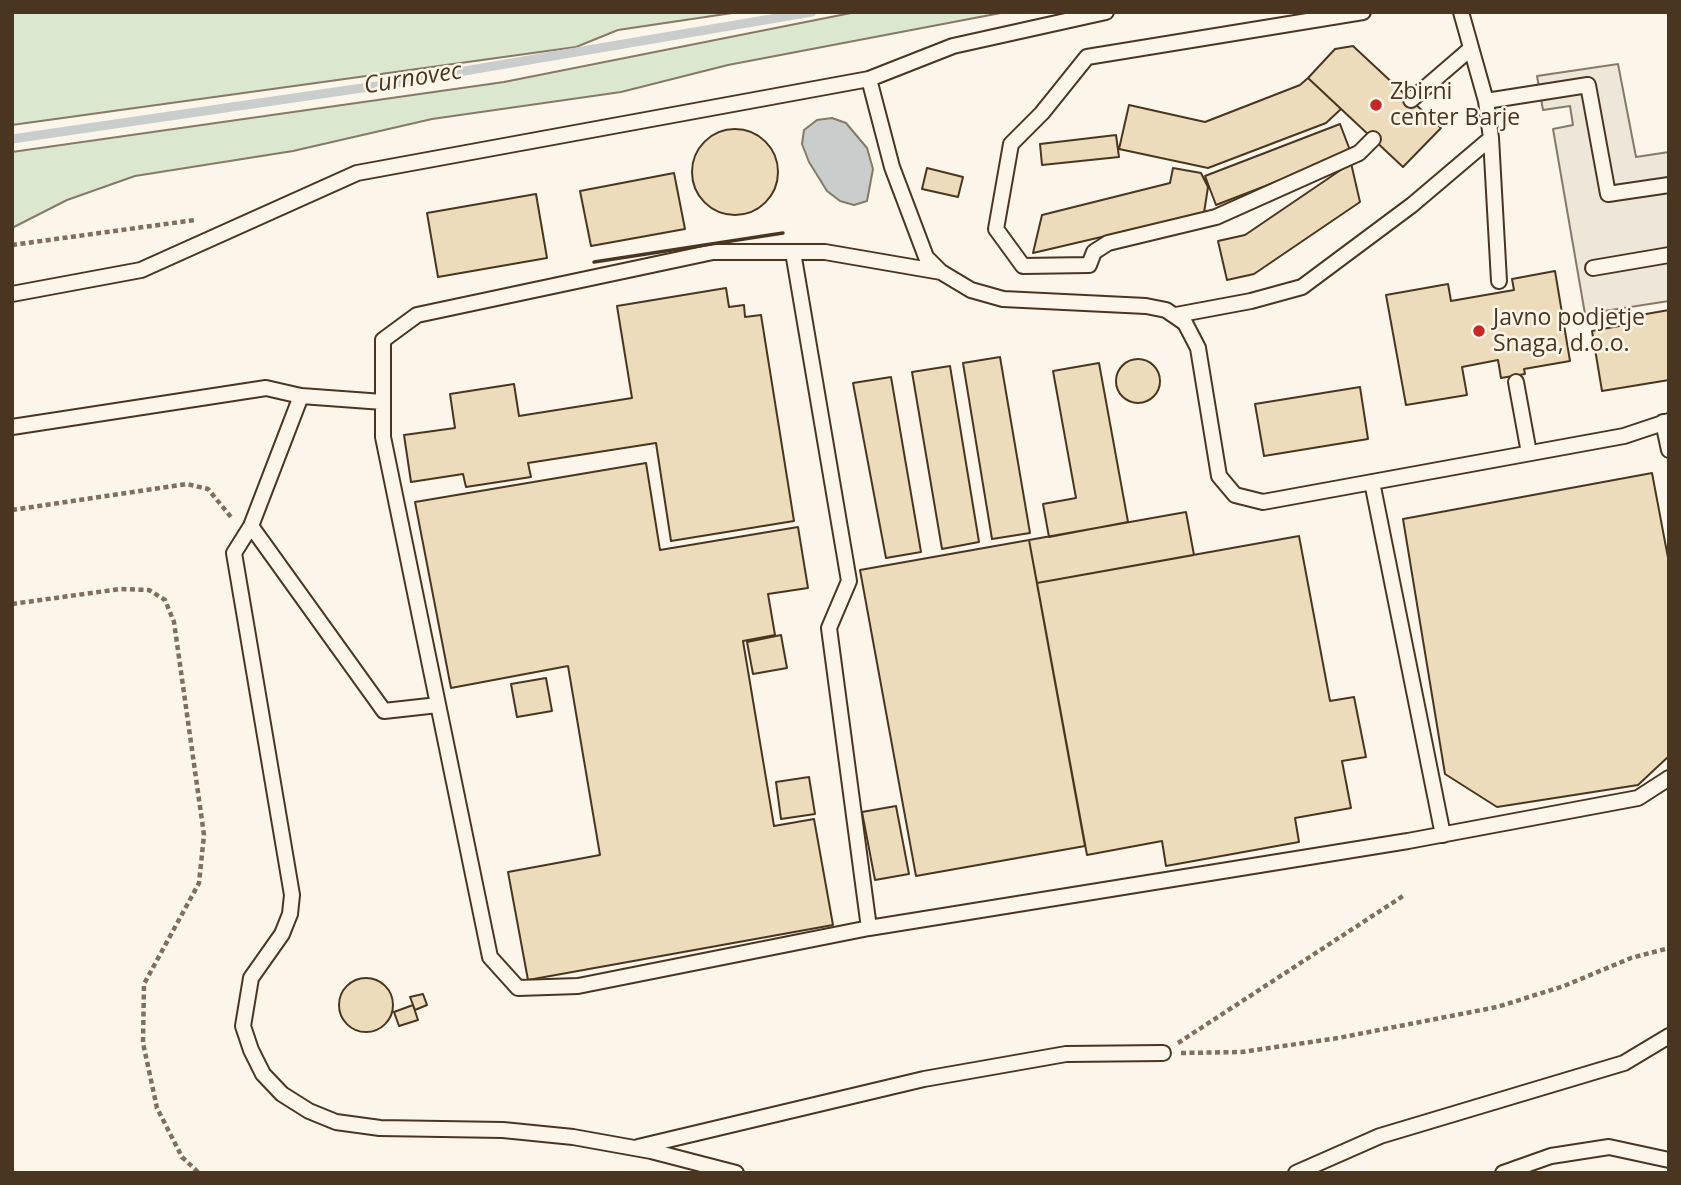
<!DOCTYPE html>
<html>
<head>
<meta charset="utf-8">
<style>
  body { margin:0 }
  #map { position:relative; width:1681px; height:1185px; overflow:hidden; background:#fbf6e9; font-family:"Open Sans",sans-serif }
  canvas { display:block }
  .frame { position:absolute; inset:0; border:14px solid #4a3520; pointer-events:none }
</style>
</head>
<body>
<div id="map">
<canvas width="1681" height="1185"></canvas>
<div class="frame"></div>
</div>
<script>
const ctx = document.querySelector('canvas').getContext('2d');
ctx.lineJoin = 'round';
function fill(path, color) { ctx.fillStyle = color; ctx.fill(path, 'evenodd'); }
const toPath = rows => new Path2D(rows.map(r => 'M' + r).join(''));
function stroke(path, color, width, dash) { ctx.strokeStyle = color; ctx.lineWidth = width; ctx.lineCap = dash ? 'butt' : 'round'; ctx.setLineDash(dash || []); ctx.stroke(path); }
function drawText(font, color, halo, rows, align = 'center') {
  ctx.font = font + ' "Open Sans",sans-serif'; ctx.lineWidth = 5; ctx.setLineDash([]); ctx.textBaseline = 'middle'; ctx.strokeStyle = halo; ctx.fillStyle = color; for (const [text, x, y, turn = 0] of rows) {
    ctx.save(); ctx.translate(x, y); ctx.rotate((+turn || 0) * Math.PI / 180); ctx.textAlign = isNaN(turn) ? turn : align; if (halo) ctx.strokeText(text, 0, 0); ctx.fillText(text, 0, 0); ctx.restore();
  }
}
const green = toPath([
  [12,12,739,12,618,30,576,47,12,125,12,12],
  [856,12,1006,12,728,65,621,92,432,119,293,151,135,176,67,200,12,228,12,152,504,82,856,12]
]);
const parking = toPath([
  [1618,64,1636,157,1669,152,1669,301,1585,314,1553,129,1573,125,1570,106,1543,110,1537,76,1618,64]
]);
const water = toPath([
  [832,118,846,123,867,148,873,169,867,201,854,205,840,201,827,191,809,162,802,144,804,130,817,120,832,118]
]);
const stream = toPath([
  [12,139,376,86,812,12]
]);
const building = toPath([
  [1353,46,1441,128,1403,167,1308,78,1335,49,1353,46],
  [1308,78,1341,109,1326,123,1208,168,1119,149,1129,105,1205,122,1300,85,1308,78],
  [1340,124,1351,153,1216,205,1205,176,1340,124],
  '692 172a43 43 0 1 1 86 0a43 43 0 1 1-86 0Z',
  [1116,135,1119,157,1042,165,1040,144,1116,135],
  [1351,163,1360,202,1254,274,1227,280,1218,241,1245,235,1351,163],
  [927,168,963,177,958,197,922,189,927,168],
  [1173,168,1201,173,1208,187,1204,213,1033,253,1042,215,1170,183,1173,168],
  [674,173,685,229,591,246,580,191,674,173],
  [536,194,547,258,438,277,427,213,536,194],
  [1555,271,1570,361,1524,369,1525,374,1501,378,1498,360,1462,367,1467,395,1406,405,1386,295,1448,284,1451,301,1514,290,1512,279,1555,271],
  [726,288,729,307,744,305,745,317,761,315,794,521,671,541,656,443,528,463,531,477,466,487,463,474,411,482,404,435,455,428,450,394,514,384,519,416,632,398,617,306,726,288],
  [1669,310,1669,380,1602,391,1592,331,1630,324,1629,317,1669,310],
  [1000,357,1030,533,992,539,963,363,1000,357],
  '1116 381a22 22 0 1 1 44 0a22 22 0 1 1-44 0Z',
  [1099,363,1128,522,1049,537,1043,504,1076,498,1053,371,1099,363],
  [950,366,979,542,942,549,912,372,950,366],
  [891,377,921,552,886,558,853,383,891,377],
  [1360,387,1368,439,1264,456,1255,404,1360,387],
  [646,463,660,550,798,527,808,588,768,594,775,635,743,641,774,826,814,819,833,925,528,980,508,872,600,855,568,666,451,688,415,502,646,463],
  [1652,473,1669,563,1669,756,1638,785,1497,807,1445,774,1403,519,1652,473],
  [1186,512,1194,555,1037,583,1029,540,1186,512],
  [1299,536,1330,701,1354,697,1366,757,1342,761,1351,808,1295,818,1299,842,1166,866,1162,841,1087,855,1037,583,1299,536],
  [1029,540,1085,846,916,876,860,570,1029,540],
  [781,635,787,668,753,674,747,642,781,635],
  [546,678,552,711,517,717,511,684,546,678],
  [809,777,815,814,781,819,776,782,809,777],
  [896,806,909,874,875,880,862,812,896,806],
  '339 1005a27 27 0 1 1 54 0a27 27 0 1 1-54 0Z',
  [423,994,427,1005,415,1010,410,997,423,994],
  [413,1005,418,1020,399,1026,394,1012,413,1005]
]);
const path = toPath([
  [12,245,195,220],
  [12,510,187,484,208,489,231,517],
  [12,604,120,589,149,590,165,600,174,622,204,835,199,883,144,984,143,1043,157,1108,182,1157,199,1173],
  [1178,1043,1403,896],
  [1181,1053,1242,1052,1338,1038,1497,1007,1564,986,1631,958,1669,948]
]);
const lane = toPath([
  [1363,12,1087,57,1042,113,1011,144,996,229,1023,266,1089,265,1094,252,1108,243,1216,217,1359,153,1373,139],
  [1461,12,1486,101,1491,138,1499,281],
  [869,79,892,167,926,257,941,272,971,290,1003,299,1146,306,1166,310,1185,323,1198,348,1219,476,1235,495,1263,502,1624,436,1669,421],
  [1411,100,1469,50],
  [1486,101,1588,85,1608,194,1669,185],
  [793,252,849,581,829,628,869,928],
  [1593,268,1669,255],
  [941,272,825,252,713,252,417,315,383,340,383,437,490,957,518,988,578,986,869,928,1408,841,1638,798,1669,778],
  [12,294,141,270,357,173,869,79,953,46,1106,12],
  [1176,315,1251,301,1302,287,1412,205,1491,138],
  [1516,382,1529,453],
  [383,402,301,396,251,526,234,553,292,895,290,914,282,934,251,978,243,1026,251,1050,263,1074,282,1094,309,1111,336,1122,380,1128,503,1130,573,1137,651,1151,736,1173],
  [1663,422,1669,450],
  [12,427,266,388,301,396],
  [1372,482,1443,835],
  [251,526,384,711,438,705],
  [638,1147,924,1079,1066,1054,1163,1053],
  [1296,1173,1380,1136,1624,1063,1669,1036],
  [1503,1173,1551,1156,1609,1147,1669,1160]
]);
const wall = toPath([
  [594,262,783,233]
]);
const markers = [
  [1376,105,7,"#c62828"],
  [1479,331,7,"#c62828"]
];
const poiNames = [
  ["Zbirni",1390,92],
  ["center Barje",1390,118],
  ["Javno podjetje",1493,318],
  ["Snaga, d.o.o.",1493,344]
];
const waterNames = [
  ["Curnovec",413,79,-9]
];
fill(green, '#dce7d0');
stroke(green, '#887966', 2);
fill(parking, '#ede7d9');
stroke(parking, '#887966', 2);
fill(water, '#c9cecd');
stroke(water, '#887966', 2);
stroke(stream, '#c9cecd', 9);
fill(building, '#ecdcbc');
stroke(building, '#4a3520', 2);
stroke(lane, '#4a3520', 18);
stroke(path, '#7f6f5c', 4.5, [5, 3.5]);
stroke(lane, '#fbf6e9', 14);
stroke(wall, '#4a3520', 3.5);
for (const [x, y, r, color] of markers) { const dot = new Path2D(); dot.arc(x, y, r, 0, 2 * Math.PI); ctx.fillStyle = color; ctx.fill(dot); stroke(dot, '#fbf6e9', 2.5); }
drawText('23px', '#4a3520', '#fbf6e9', poiNames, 'left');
drawText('italic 24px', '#4a3520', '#fbf6e9', waterNames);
</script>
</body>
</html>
